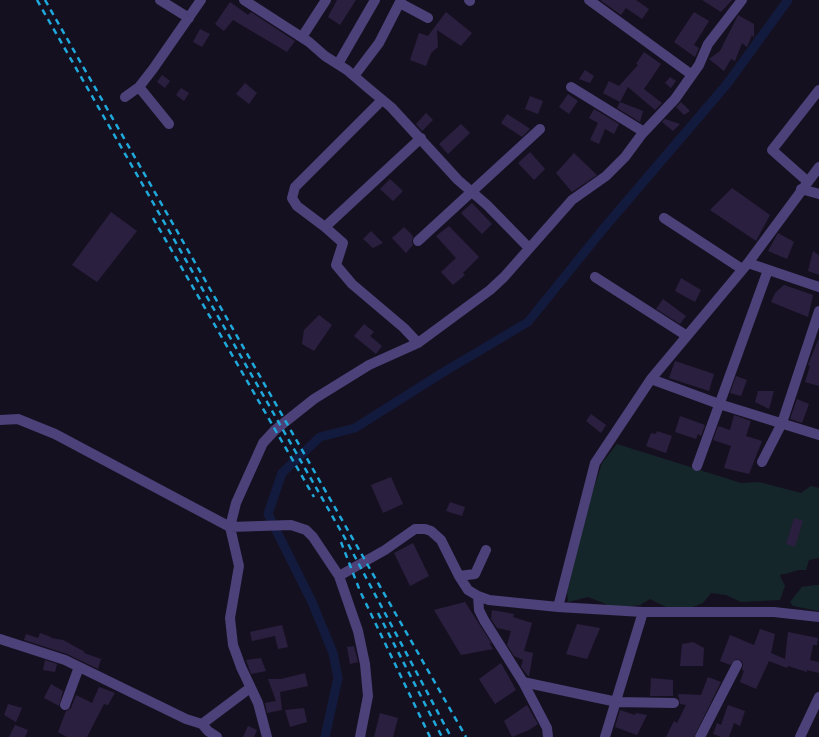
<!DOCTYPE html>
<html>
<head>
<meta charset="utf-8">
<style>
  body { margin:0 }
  canvas { display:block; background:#151020 }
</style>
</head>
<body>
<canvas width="819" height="737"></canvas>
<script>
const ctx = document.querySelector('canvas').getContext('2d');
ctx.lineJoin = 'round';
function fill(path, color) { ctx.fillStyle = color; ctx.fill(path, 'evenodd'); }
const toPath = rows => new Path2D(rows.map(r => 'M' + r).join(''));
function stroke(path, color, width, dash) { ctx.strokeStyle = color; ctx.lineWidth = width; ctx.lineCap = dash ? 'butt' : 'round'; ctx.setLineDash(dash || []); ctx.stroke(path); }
const green = toPath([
  [617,444,741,483,759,482,801,493,811,486,819,488,819,558,809,560,806,570,798,570,785,574,781,574,780,576,785,586,780,600,741,602,726,595,711,593,703,603,685,610,670,609,650,599,640,605,616,608,588,597,568,602,567,593,574,553,589,503,602,463],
  [816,585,819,585,819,611,793,606,790,602,802,587]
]);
const canal = toPath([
  [325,737,338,678,333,653,312,602,268,514,282,473,320,437,355,428,442,373,528,322,604,228,727,84,788,0]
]);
const building = toPath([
  [337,0,356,0,340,25,328,17],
  [600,0,636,0,649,9,642,19,626,8,621,15],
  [702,0,732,0,721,12],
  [230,2,248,15,251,12,295,41,287,52,233,20,224,31,215,24],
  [446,12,472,33,461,46,437,30,438,47,431,53,426,66,410,60,419,33,428,36],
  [694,12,709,21,694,45,699,48,695,57,674,42],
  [738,15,754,24,754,38,752,35,747,47,742,43,735,61,731,59,724,71,709,59,720,51],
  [200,29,210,34,202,47,193,42],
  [644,52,661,64,644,89,662,103,655,110,628,87,620,102,603,93,609,81,619,86,638,65,636,64],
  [585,70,594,76,590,83,579,79],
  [162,75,170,81,165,88,157,82],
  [670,77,676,81,671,88,665,83],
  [245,83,257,93,249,104,236,94],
  [181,88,189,93,184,101,176,95],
  [568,94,578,101,569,114,559,107],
  [530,96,543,101,538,114,525,109],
  [620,102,643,111,640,122,617,108],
  [681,102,690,111,684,115,676,107],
  [594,109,619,124,614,134,605,129,599,144,590,140,598,123,589,118],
  [426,113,433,120,422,131,416,124],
  [507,114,523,124,530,129,522,137,501,123],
  [665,119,680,124,673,131,662,122],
  [461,124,470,133,448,154,439,144],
  [530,152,545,169,534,180,518,163],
  [574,153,597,175,572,192,556,173],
  [390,179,403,191,393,201,380,189],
  [732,188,770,215,756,241,710,210],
  [472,203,492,224,482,234,461,213],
  [111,212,137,231,97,282,72,265],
  [449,226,479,257,463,273,465,275,453,285,441,272,456,258,436,236],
  [404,227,413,236,412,242,413,245,406,253,392,238],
  [371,231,383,243,373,248,363,239],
  [778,233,794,242,787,259,768,251],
  [813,251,819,255,819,275,808,271],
  [681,278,701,290,695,302,675,291],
  [784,285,813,295,808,317,771,302,775,293],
  [663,299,686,316,680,324,656,309],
  [319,315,332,325,314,351,302,344,304,330],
  [364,324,374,332,370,336,382,346,376,354,354,336],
  [818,340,819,340,819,386,805,382,810,366,808,365],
  [675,361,714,374,709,391,669,378],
  [736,376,747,380,741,396,730,393],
  [758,391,774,391,769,409,755,402],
  [797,399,809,404,802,423,790,419],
  [591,414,606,425,601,433,586,421],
  [734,415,751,421,746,436,762,441,749,474,724,468,731,446,713,440,718,426,730,430],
  [680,416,705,425,701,436,698,434,696,439,675,432],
  [657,431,672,436,666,453,646,446,651,433,656,434],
  [391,477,403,504,383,513,371,485],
  [450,502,465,507,462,516,446,511],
  [794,518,803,521,795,547,786,544],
  [413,543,429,576,410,586,394,553],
  [465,602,492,644,489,643,493,649,461,655,434,610],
  [492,610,514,614,513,617,532,623,524,651,533,653,529,677,521,667,523,660,514,656,507,645,511,631,497,628,491,619],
  [577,624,600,628,587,659,566,654],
  [282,625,288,647,278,649,275,636,252,641,250,632],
  [760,629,775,634,771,653,785,659,788,632,818,638,817,645,813,645,810,660,819,662,819,673,807,670,807,672,788,666,787,668,769,661,756,689,740,682,744,671,742,670,743,665,742,661,736,659,730,665,720,661,730,635,754,645],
  [40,633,51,637,51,638,63,640,85,652,84,653,101,659,98,669,67,654,24,640,26,634,38,638],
  [693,642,704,648,703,666,680,666,682,644],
  [354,646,358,662,350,664,347,647],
  [261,658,266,671,251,674,246,660],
  [45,660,57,664,55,672,43,670],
  [501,663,516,690,495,704,479,679],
  [305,673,308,686,280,692,282,710,267,713,265,703,276,701,268,679,281,679],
  [708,677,721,682,694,737,666,737,674,721,677,723,686,705,680,704,678,694,701,695],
  [651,678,673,680,673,696,650,696],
  [51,684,63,691,59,706,44,698],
  [99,687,115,693,108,705,104,704,87,737,67,737,58,732,66,711,71,708,76,695,92,703],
  [8,704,22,708,16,722,4,715],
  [527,705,538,724,529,730,512,737,504,721],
  [728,705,745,711,740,726,734,723,729,737,721,737,713,734,717,723,721,725],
  [304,708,307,722,290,727,285,710],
  [620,710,635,715,636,713,647,715,637,735,615,727],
  [380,713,398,718,393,737,374,737],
  [15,725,28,730,25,737,9,737],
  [248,726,257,730,254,737,243,737]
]);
const minor = toPath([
  [160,0,189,18],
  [244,0,309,42,325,56,347,70,368,88,391,107,458,180,487,205,529,248],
  [469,0,470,1],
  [589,0,692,75],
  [400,3,428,18],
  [302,37,326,0],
  [338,64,375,0],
  [354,76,379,43,401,0],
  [139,87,169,124],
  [571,87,644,132],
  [125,97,139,87,153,69,201,0],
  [382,100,295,187,292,198,297,206,325,227,343,243,336,265,352,284,404,328,418,343],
  [807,181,772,150,819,90],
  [801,189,819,194],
  [664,218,742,269],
  [325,227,421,138],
  [418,241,540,129],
  [748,263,819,287],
  [595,277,687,336],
  [651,379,719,404,819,435],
  [0,420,18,419,55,434,230,527,291,525,306,530,313,537,339,576,358,631,365,664,368,696,360,737],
  [762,462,782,423,819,311],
  [697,466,768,270],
  [339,576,385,550,415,529,425,529,431,531,441,540,459,576,468,590,478,596,489,600,558,607,643,612,774,612,819,617],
  [459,576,475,574,486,550],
  [478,596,479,610,484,620,523,682,547,728,548,737],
  [558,607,595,463,651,379,748,263,819,167],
  [0,639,65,660,186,719,202,724,250,688],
  [523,682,617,702,674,703],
  [65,705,79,667],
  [202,724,208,731,217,737],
  [267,737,258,703,241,667,233,645,230,618,239,566,230,527,236,503,263,443,275,430,314,399,369,365,418,343,490,290,504,277,572,200,606,176,625,157,642,134,675,99,699,65,708,44,742,0],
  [605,737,643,612],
  [700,737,737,665],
  [800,737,819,697]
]);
const rail = toPath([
  [37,0,346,540,451,737],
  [45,0,466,737],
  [153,218,314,497],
  [341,542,360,591,430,737],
  [378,613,442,737]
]);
fill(green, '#142629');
stroke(canal, '#121b3d', 9);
fill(building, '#2a1f3e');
stroke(minor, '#4c4178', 10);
stroke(rail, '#1fa9db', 2.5, [6, 5]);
</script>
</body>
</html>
